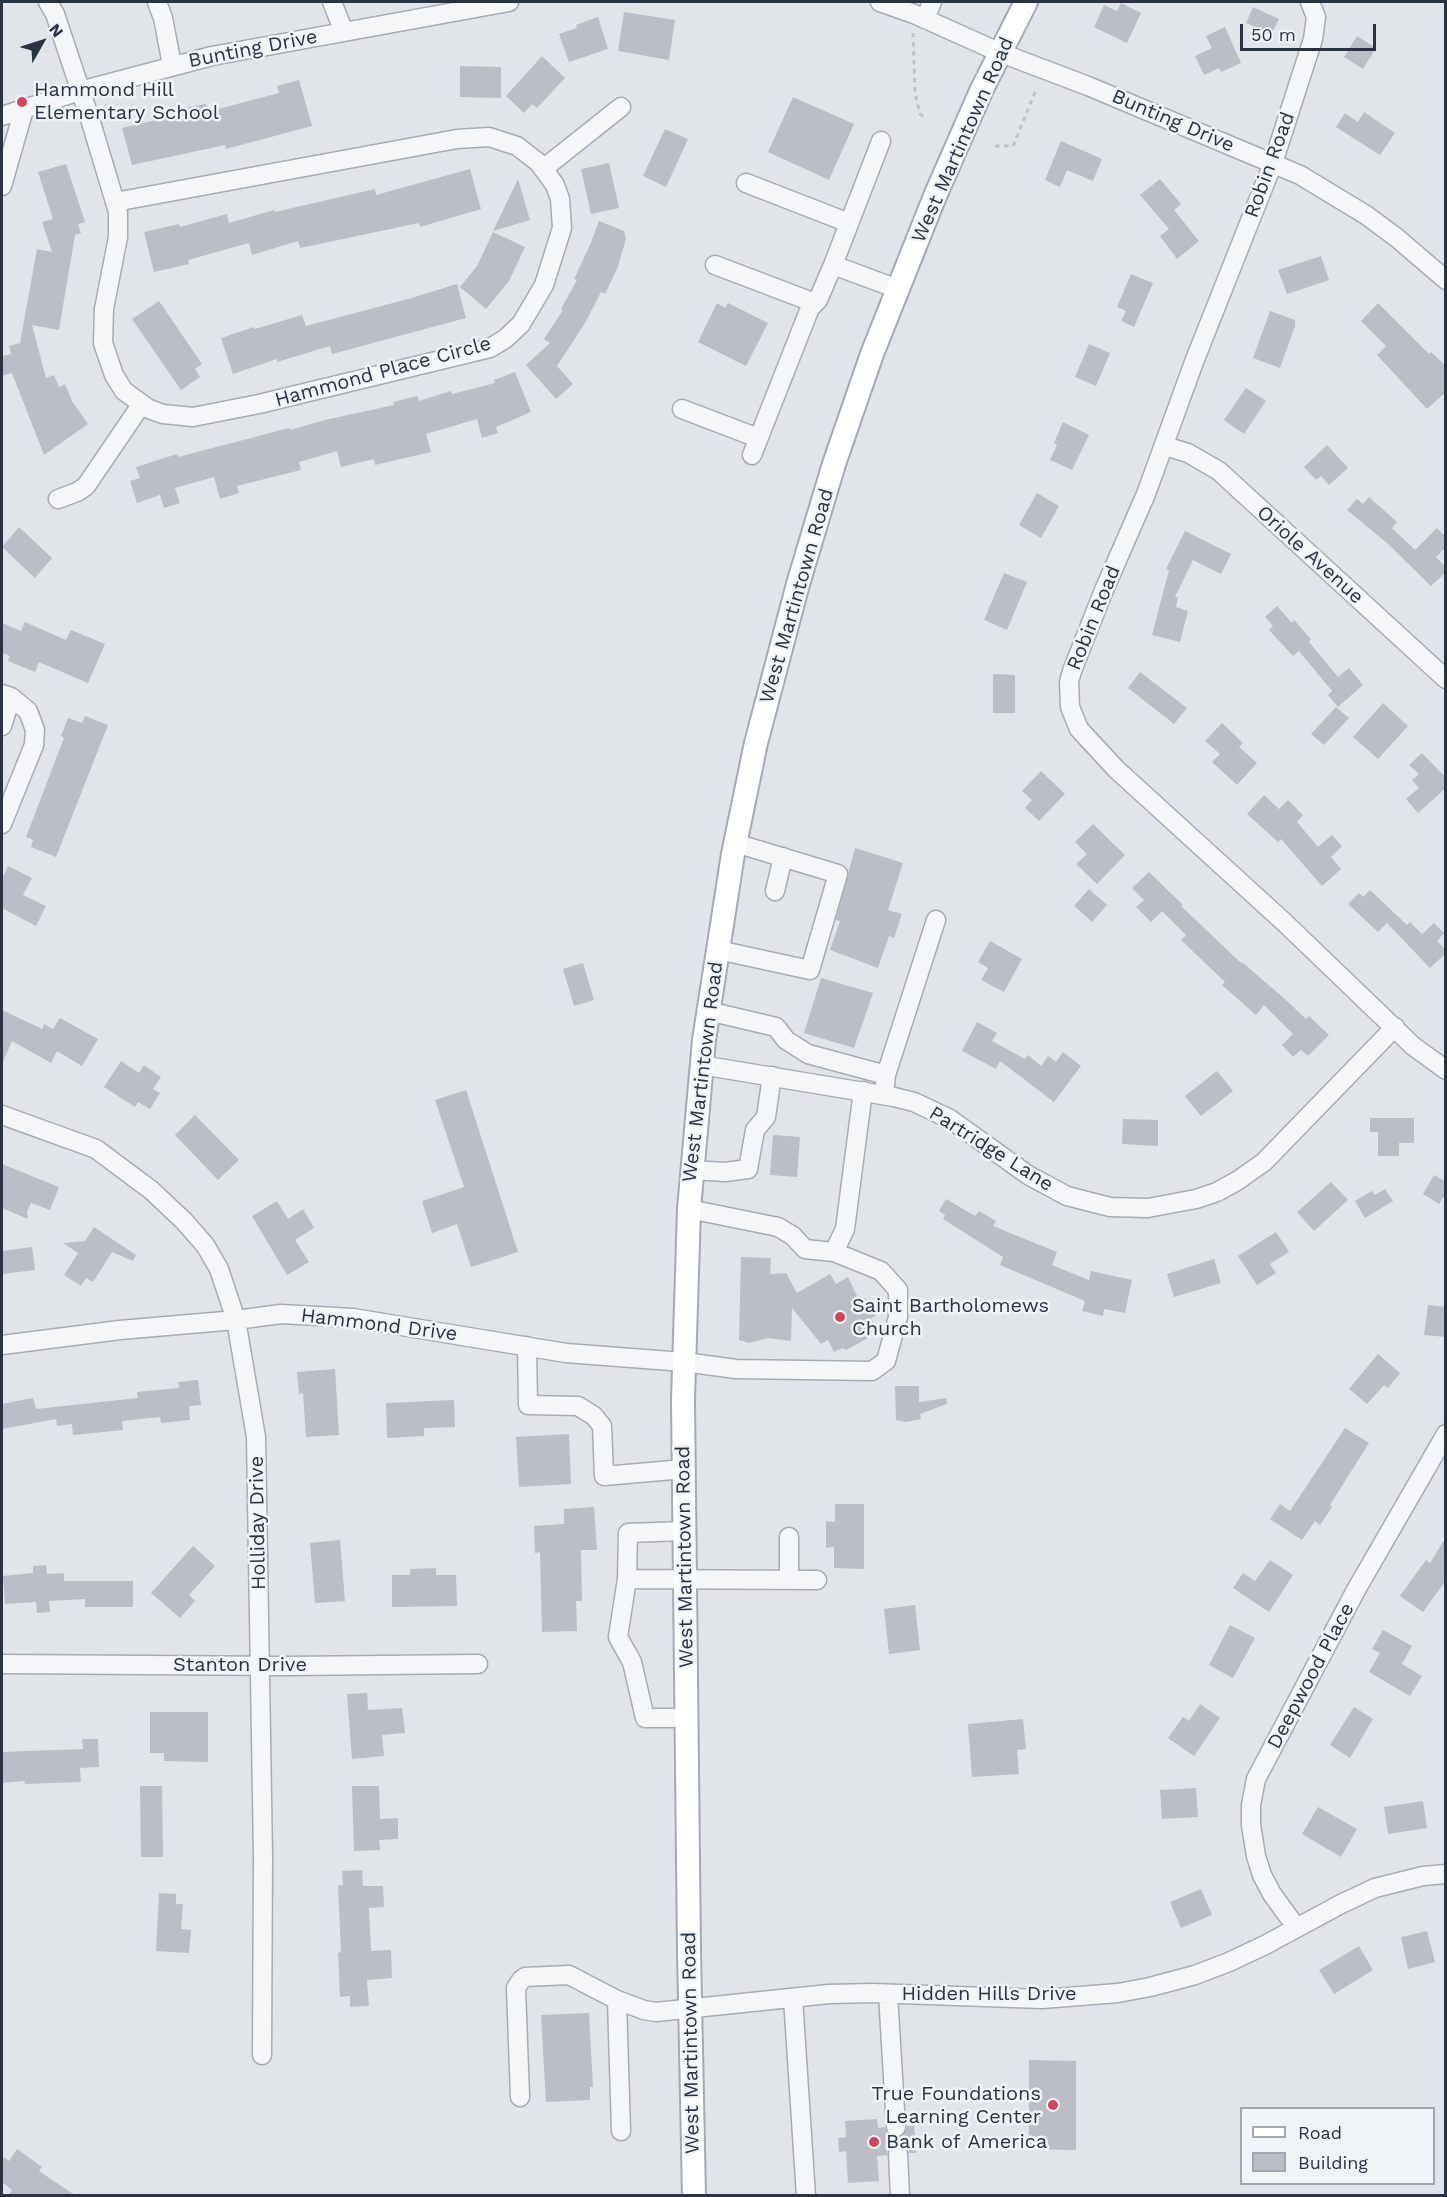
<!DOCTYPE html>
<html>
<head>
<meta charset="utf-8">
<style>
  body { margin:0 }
  #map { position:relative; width:1447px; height:2197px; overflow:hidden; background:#e1e5ea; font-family:"Work Sans",sans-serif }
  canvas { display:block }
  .frame { position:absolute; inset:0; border:3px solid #293342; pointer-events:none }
  .legend { position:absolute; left:1240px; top:2107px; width:195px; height:78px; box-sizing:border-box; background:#f1f4f7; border:2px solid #a1a7af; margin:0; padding:8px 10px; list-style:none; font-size:18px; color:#293342 }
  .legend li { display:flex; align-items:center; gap:12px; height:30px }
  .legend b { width:30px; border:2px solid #a1a7af }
  .north { position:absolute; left:12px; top:12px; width:60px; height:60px; -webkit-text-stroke:4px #f1f4f7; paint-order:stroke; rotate:51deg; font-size:16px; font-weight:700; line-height:24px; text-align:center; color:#293342 }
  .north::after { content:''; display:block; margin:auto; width:21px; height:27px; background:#293342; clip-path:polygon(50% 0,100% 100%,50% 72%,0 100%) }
  .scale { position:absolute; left:1240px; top:24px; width:136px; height:27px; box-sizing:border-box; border:3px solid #293342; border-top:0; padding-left:8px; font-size:18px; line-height:21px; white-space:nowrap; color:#293342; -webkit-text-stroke:4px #f1f4f7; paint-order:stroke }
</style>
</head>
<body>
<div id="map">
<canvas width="1447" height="2197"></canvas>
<div class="frame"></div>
<ul class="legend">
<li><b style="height:8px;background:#fff"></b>Road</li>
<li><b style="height:16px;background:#b9bec7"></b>Building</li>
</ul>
<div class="north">N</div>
<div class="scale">50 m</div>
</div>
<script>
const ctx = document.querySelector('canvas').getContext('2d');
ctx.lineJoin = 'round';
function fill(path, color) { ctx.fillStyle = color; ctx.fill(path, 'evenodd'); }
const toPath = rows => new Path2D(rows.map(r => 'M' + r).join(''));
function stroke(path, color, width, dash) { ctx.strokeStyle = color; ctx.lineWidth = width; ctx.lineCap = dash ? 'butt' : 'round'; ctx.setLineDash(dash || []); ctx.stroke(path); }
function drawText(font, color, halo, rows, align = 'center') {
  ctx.font = font + ' "Work Sans",sans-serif'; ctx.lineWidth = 5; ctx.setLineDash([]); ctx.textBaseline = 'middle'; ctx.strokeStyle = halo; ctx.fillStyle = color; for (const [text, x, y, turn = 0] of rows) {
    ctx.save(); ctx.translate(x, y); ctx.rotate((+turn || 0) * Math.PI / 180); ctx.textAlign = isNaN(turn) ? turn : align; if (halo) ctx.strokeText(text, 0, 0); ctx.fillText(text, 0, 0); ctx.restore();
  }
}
const building = toPath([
  [1121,3,1141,13,1127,43,1094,27,1104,5,1117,11],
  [1253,7,1279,19,1271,35,1246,23],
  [624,12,675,20,669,60,618,51],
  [598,17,608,49,569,62,559,34,577,28,576,25],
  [1225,27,1241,63,1221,72,1219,68,1204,75,1195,56,1212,48,1206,36],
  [1357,36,1376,48,1363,69,1344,57],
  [542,56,565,78,537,108,532,104,524,113,506,96],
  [460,66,501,67,501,98,460,97],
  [299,80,312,126,226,149,225,145,132,165,122,128,189,112,188,107,206,104,207,112,279,93,277,86],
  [793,97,854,124,829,180,768,152],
  [1364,112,1395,133,1380,155,1336,127,1345,113,1358,122],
  [665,129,688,139,666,187,643,176],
  [1061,141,1102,159,1093,181,1067,170,1060,187,1045,180],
  [609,163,619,208,591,214,581,169],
  [66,164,85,222,78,224,81,233,75,235,59,330,32,325,46,378,54,375,59,387,65,384,72,401,88,424,44,455,12,373,2,376,2,356,11,354,9,346,20,343,37,249,52,252,42,222,53,219,38,172],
  [470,169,481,209,420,227,419,223,300,248,298,241,252,255,249,243,188,260,189,264,154,272,144,232,179,224,180,227,227,214,229,223,274,210,275,212,375,189,376,195],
  [518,179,530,220,493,231],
  [1160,179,1181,204,1174,210,1199,241,1177,259,1160,236,1169,229,1140,195],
  [599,221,624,231,626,239,617,269,605,294,601,292,585,323,557,366,573,384,556,399,526,365,550,343,544,339,563,310,561,309,577,280,574,279,590,245],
  [493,232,525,247,509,281,486,309,460,287,477,266],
  [1321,256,1329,280,1287,294,1278,270],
  [1131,274,1153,283,1134,327,1121,321,1126,311,1117,307],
  [457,284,466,318,332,354,330,346,277,362,277,359,233,374,221,338,254,327,255,329,302,315,306,326,408,299],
  [159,301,202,364,195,369,200,377,181,390,132,319],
  [717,303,725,308,728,303,768,323,746,366,698,342],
  [1378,303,1429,354,1431,352,1446,366,1446,392,1427,409,1377,355,1386,346,1361,321],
  [1270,311,1295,320,1295,326,1280,368,1253,358],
  [1089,344,1110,353,1096,386,1075,377],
  [515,372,531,412,496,427,498,433,482,438,477,419,426,434,431,452,375,465,374,459,341,467,337,451,299,462,301,470,237,486,239,493,220,499,214,477,175,488,180,503,164,508,160,495,137,503,130,481,140,478,136,467,177,454,178,457,289,428,290,430,325,420,394,405,393,402,417,396,419,401,451,391,452,394,495,383,494,380],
  [1246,388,1266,401,1244,434,1224,420],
  [1063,422,1089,435,1072,470,1050,460,1057,445,1054,443],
  [1327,445,1348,468,1329,485,1321,476,1316,480,1304,467],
  [1037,493,1059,506,1041,538,1019,525],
  [1369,497,1397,522,1392,528,1415,550,1437,528,1446,537,1446,547,1436,557,1446,567,1446,572,1431,586,1387,543,1347,510,1357,499,1363,504],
  [19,527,52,558,35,578,2,547],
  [1185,531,1231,554,1221,574,1193,560,1175,597,1178,597,1176,607,1188,611,1180,642,1152,635,1169,570,1166,569],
  [1004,573,1027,582,1007,630,984,620],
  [1277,606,1292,623,1294,620,1311,639,1309,642,1338,677,1349,668,1363,685,1338,707,1328,695,1332,691,1299,651,1293,656,1269,630,1273,626,1265,617],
  [25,622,66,640,71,630,105,644,88,683,39,662,35,672,8,661,10,656,2,653,2,623,21,631],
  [1140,672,1187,708,1174,724,1128,688],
  [993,674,1015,675,1015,713,993,713],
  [1383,703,1408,726,1378,759,1353,737],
  [1336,707,1349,718,1324,745,1311,734],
  [85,716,108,725,56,857,31,847,33,840,26,837,64,738,61,736,68,718,82,723],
  [1222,723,1243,743,1239,747,1257,763,1237,785,1212,762,1220,754,1205,741],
  [1422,753,1446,778,1446,788,1418,813,1406,799,1419,788,1412,780,1419,774,1409,765],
  [1041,771,1065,794,1039,821,1025,808,1032,800,1022,791],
  [1264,795,1279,809,1288,800,1303,815,1297,822,1318,847,1332,835,1342,846,1331,857,1341,869,1322,886,1281,839,1278,842,1247,814],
  [1093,824,1125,855,1097,884,1076,864,1087,854,1075,842],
  [855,848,903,863,888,910,902,914,894,938,889,936,878,968,830,950,840,921,836,920],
  [8,866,32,878,23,895,46,906,36,926,2,908,2,879],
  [1149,872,1183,905,1181,906,1241,963,1242,962,1286,1000,1306,1019,1309,1016,1329,1035,1308,1056,1301,1050,1293,1057,1282,1045,1293,1034,1264,1005,1256,1015,1222,985,1225,982,1181,940,1186,935,1162,911,1151,922,1136,907,1144,900,1132,888],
  [1089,889,1107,905,1092,922,1074,906],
  [1370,890,1407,925,1410,922,1422,934,1434,923,1444,933,1437,941,1446,950,1446,953,1430,968,1387,923,1378,932,1348,904,1359,893,1363,897],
  [990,941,1022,959,1004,992,981,980,988,968,978,962],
  [583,963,594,1000,574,1006,563,969],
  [821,978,873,993,854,1048,804,1033],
  [2,1010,42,1029,44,1024,53,1029,60,1018,98,1039,82,1066,57,1051,51,1063,12,1041,2,1064],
  [977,1022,997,1033,992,1041,1025,1059,1028,1055,1041,1066,1048,1056,1056,1062,1063,1052,1081,1066,1054,1102,1000,1061,996,1069,962,1051],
  [121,1061,139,1073,144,1065,161,1077,153,1089,160,1093,150,1109,138,1102,135,1107,104,1087],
  [1217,1071,1233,1091,1201,1116,1185,1096],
  [466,1090,518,1252,471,1267,457,1224,432,1233,422,1201,464,1187,435,1100],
  [195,1115,239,1160,218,1180,175,1135],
  [1370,1118,1414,1118,1414,1143,1399,1143,1399,1156,1378,1156,1378,1132,1370,1132],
  [1123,1119,1158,1120,1158,1146,1122,1144],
  [773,1135,800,1137,797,1177,770,1175],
  [2,1164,59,1187,50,1210,31,1203,27,1212,28,1219,2,1208],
  [1434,1175,1446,1182,1446,1193,1439,1204,1423,1194],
  [1331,1182,1348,1200,1314,1231,1297,1212],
  [1385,1189,1393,1201,1365,1218,1355,1201,1372,1191,1375,1195],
  [946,1199,975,1216,979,1211,996,1221,993,1226,1057,1252,1052,1265,1089,1280,1091,1271,1132,1280,1125,1313,1104,1309,1103,1316,1082,1311,1085,1301,1000,1265,1003,1257,943,1219,945,1215,939,1211],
  [277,1201,288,1219,303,1209,314,1228,295,1240,309,1262,287,1275,252,1216],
  [94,1227,136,1255,133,1261,112,1252,93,1282,86,1278,81,1286,64,1275,78,1253,63,1243,85,1241],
  [1276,1232,1289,1252,1270,1264,1276,1273,1257,1285,1238,1256],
  [32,1247,35,1270,2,1274,2,1251],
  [741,1257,771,1258,770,1274,786,1273,797,1293,830,1274,836,1284,848,1277,859,1300,866,1298,876,1316,871,1318,877,1330,867,1335,868,1338,846,1350,843,1348,834,1352,828,1340,821,1344,792,1308,791,1341,768,1338,749,1343,739,1340],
  [1214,1259,1221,1283,1174,1297,1167,1274],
  [1428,1305,1446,1307,1446,1337,1424,1335],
  [1378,1354,1400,1373,1388,1388,1384,1385,1367,1404,1349,1389],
  [335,1369,339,1435,306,1437,303,1393,299,1394,297,1372],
  [198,1380,201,1405,189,1406,190,1420,161,1423,160,1417,122,1421,123,1430,73,1435,72,1424,57,1426,56,1419,2,1429,2,1404,33,1398,36,1409,138,1398,137,1392,179,1388,178,1382],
  [895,1386,919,1386,919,1402,946,1398,947,1404,920,1414,921,1419,906,1422,896,1420],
  [454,1400,455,1427,424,1428,424,1436,387,1438,386,1403],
  [1345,1428,1369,1443,1330,1505,1332,1507,1320,1525,1315,1521,1302,1540,1270,1519,1280,1504,1290,1511],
  [569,1434,571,1484,519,1487,516,1437],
  [835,1504,864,1504,864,1569,834,1568,834,1547,826,1548,826,1521,835,1522],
  [594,1507,597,1550,581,1550,582,1601,576,1601,577,1631,542,1632,540,1552,535,1553,534,1526,564,1524,564,1509],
  [1446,1537,1446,1580,1423,1612,1400,1596,1426,1560,1430,1563],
  [340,1540,345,1601,315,1603,310,1543],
  [193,1546,215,1566,189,1595,195,1601,180,1618,151,1593],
  [1270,1560,1293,1575,1269,1612,1233,1588,1243,1573,1255,1581],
  [46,1565,47,1574,64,1573,64,1581,133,1581,133,1607,85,1607,85,1599,49,1601,50,1612,37,1613,36,1602,5,1604,3,1576,33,1573,33,1566],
  [436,1568,436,1575,456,1575,457,1606,392,1607,392,1575,410,1575,410,1569],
  [915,1605,920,1650,889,1654,884,1609],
  [1230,1625,1255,1638,1233,1678,1209,1665],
  [1383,1630,1412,1646,1402,1664,1422,1676,1410,1696,1369,1672,1380,1653,1372,1649],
  [367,1693,368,1710,402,1708,405,1733,382,1735,384,1756,352,1759,347,1694],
  [1200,1704,1220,1718,1194,1756,1168,1738,1183,1717,1189,1721],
  [1354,1707,1373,1719,1350,1758,1330,1745],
  [150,1712,208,1712,208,1762,164,1761,164,1753,150,1753],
  [1023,1719,1026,1749,1017,1750,1019,1774,972,1777,968,1724],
  [82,1739,98,1739,99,1767,80,1768,81,1782,25,1784,24,1781,2,1783,2,1752,83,1749],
  [140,1786,162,1786,163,1857,141,1857],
  [352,1786,379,1786,380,1819,398,1818,398,1839,379,1840,380,1850,354,1851],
  [1196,1788,1198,1817,1162,1819,1160,1790],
  [1423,1801,1427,1828,1388,1834,1384,1807],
  [1318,1807,1357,1829,1341,1857,1302,1834],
  [362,1870,363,1886,383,1886,384,1907,369,1908,371,1951,391,1950,392,1978,367,1980,369,2006,350,2007,350,1996,340,1997,338,1953,341,1952,338,1886,343,1885,342,1871],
  [1201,1889,1212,1915,1181,1928,1170,1902],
  [159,1893,176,1894,176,1904,183,1904,181,1929,191,1930,189,1953,156,1951],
  [1427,1931,1435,1962,1408,1969,1401,1937],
  [1359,1946,1373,1970,1334,1994,1319,1970],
  [589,2013,593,2087,590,2087,590,2100,546,2102,541,2015],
  [1029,2060,1076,2061,1076,2150,1029,2149],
  [877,2119,878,2128,885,2127,887,2134,896,2138,903,2136,907,2126,914,2126,916,2153,909,2153,907,2147,903,2144,892,2144,888,2148,887,2155,877,2156,879,2181,848,2183,846,2151,839,2152,838,2138,846,2137,845,2121],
  [17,2149,42,2167,39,2171,76,2196,8,2196,12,2190,2,2182,2,2156,9,2161]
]);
const minorTunnel = toPath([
  [896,2127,898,2154]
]);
const path = toPath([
  [913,33,915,93,920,114,927,119],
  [995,146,1013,146,1036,90]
]);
const minor = toPath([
  [48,2,55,14,90,119,118,212,118,237,104,309,103,343,114,375,124,391,149,409,163,414,193,417,259,404,490,348,505,339,521,324,544,285,562,228,560,199,555,185,539,163,517,146,489,137,457,139,115,202],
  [157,2,163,18,172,65],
  [332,2,344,32],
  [880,2,914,14,1001,53,1088,86,1300,175,1366,215,1397,238,1446,280],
  [1310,2,1316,17,1313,39,1273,163,1194,362,1146,494,1104,590,1072,671,1069,682,1070,707,1079,729,1116,769,1285,923,1413,1046,1446,1070],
  [925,19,932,2],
  [2,116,80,91,212,56,509,2],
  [543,169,621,107],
  [746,183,849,223],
  [2,186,24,109],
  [715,265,815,303],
  [833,265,898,289],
  [682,409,758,438],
  [1165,446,1188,453,1219,471,1446,679],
  [752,455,810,308,818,300,833,265,881,141],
  [58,499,77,492,86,486,141,405],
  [2,694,11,697,28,711,35,730,34,745,2,824],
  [2,726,11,697],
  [775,891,783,857],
  [718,950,810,970,838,874,735,843],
  [708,1011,776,1027,786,1040,808,1054,886,1075,884,1095],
  [701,1065,894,1097,914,1102,950,1119,1028,1175,1067,1196,1110,1207,1148,1208,1196,1199,1217,1192,1237,1181,1264,1162,1395,1027],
  [886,1075,936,920],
  [2,1115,96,1149,151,1190,184,1221,205,1245,219,1269,236,1320,256,1437,263,1857,262,2055],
  [691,1170,725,1172,748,1169,755,1130,766,1117,772,1076],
  [834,1252,845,1229,863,1091],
  [2,1345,120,1330,236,1320,281,1314,353,1318,566,1353,684,1362,736,1369,872,1371,886,1361,898,1317,898,1290,881,1271,834,1252,805,1249,793,1236,778,1227,689,1209],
  [527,1346,528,1405,578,1406,594,1416,602,1426,604,1476,684,1469],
  [684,1531,628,1533,627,1579,817,1580],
  [789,1537,789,1580],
  [627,1579,618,1637,632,1662,645,1718,686,1718],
  [2,1664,289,1666,478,1664],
  [1296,1927,1272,1894,1262,1875,1256,1856,1251,1825,1251,1805,1256,1779,1356,1590,1446,1434],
  [888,1994,896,2127],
  [793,1998,806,2196],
  [617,2000,621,2131],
  [520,2097,516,1988,521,1980,525,1977,569,1975,617,2000,644,2010,656,2012,829,1994,872,1993,1042,1999,1118,1993,1150,1987,1195,1975,1229,1962,1265,1945,1341,1904,1375,1888,1423,1876,1446,1874],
  [898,2154,900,2196]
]);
const major = toPath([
  [694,2196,689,1951,683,1400,689,1209,704,1040,733,854,756,743,798,584,834,464,872,354,935,196,982,89,1026,2]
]);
const markers = [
  [22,102,6,"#d0465d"],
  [840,1317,6,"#d0465d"],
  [1053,2105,6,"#d0465d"],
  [874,2142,6,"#d0465d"]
];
const streetNames = [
  ["Bunting Drive",253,49,-11],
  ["Bunting Drive",1173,121,23],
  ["West Martintown Road",963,140,-66],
  ["Robin Road",1270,165,-70],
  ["Hammond Place Circle",383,372,-15],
  ["Oriole Avenue",1310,555,42],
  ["West Martintown Road",797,596,-74],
  ["Robin Road",1094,618,-68],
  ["West Martintown Road",703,1072,-83],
  ["Partridge Lane",991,1149,32],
  ["Hammond Drive",379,1325,7],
  ["Holliday Drive",258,1523,-91],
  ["West Martintown Road",685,1557,-91],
  ["Stanton Drive",240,1665],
  ["Deepwood Place",1311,1676,-62],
  ["Hidden Hills Drive",989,1994],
  ["West Martintown Road",691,2043,-91]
];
const poiNames = [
  ["Hammond Hill",34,90],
  ["Elementary School",34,113],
  ["Saint Bartholomews",852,1306],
  ["Church",852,1329],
  ["True Foundations",1041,2094,"right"],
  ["Learning Center",1041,2117,"right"],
  ["Bank of America",886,2142]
];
fill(building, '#b9bec7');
stroke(minorTunnel, '#bcc1c8', 18, [18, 9]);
stroke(minor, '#a6acb4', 21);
stroke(major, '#a1aab6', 26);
stroke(path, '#bfc3c9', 3, [4.5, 4.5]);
stroke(minor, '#f4f6f8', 18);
stroke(major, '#fff', 22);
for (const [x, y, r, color] of markers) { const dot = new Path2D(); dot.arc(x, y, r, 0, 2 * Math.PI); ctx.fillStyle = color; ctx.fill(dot); stroke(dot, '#f1f4f7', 2); }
drawText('20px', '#293342', '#f1f4f7', streetNames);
drawText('20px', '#293342', '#f1f4f7', poiNames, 'left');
</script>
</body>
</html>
